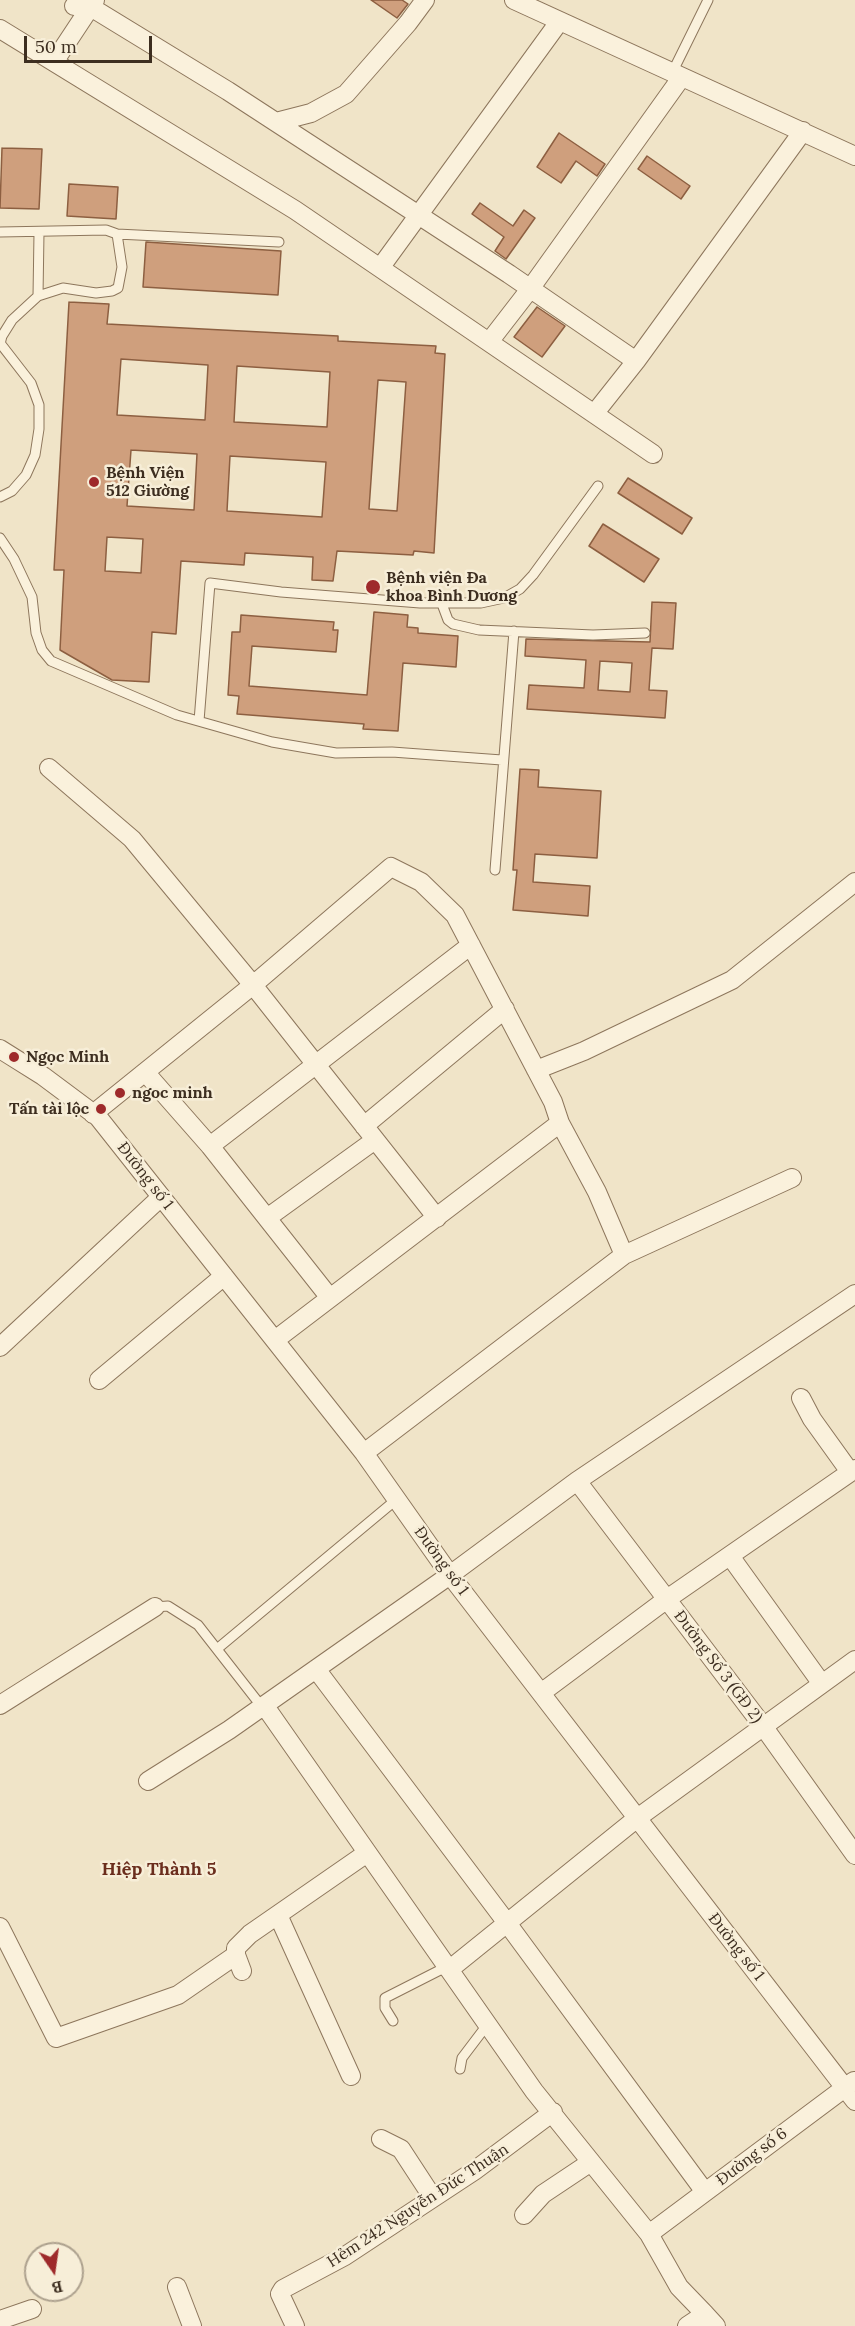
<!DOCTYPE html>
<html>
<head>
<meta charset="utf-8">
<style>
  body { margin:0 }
  #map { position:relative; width:855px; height:2326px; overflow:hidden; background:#f0e4c8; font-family:Lora,serif }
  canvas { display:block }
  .north { position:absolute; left:24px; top:2242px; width:60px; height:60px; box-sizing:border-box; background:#f7eed8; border:2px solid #ada18e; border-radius:50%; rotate:167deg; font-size:16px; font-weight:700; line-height:24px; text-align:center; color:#3d2e20 }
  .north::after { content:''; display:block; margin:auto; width:21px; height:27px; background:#9e2a2b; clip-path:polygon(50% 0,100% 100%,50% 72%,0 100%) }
  .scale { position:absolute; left:24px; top:36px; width:128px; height:27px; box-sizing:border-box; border:3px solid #3d2e20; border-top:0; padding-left:8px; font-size:18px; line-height:21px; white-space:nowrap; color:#3d2e20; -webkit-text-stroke:4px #f7eed8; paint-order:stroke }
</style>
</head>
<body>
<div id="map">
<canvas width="855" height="2326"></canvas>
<div class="north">B</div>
<div class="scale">50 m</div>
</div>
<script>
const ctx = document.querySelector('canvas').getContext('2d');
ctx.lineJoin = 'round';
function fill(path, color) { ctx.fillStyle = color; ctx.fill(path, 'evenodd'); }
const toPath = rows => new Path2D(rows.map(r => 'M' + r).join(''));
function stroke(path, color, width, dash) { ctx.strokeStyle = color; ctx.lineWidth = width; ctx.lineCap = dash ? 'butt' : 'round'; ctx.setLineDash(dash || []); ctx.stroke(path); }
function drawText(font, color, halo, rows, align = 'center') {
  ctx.font = font + ' Lora,serif'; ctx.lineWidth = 5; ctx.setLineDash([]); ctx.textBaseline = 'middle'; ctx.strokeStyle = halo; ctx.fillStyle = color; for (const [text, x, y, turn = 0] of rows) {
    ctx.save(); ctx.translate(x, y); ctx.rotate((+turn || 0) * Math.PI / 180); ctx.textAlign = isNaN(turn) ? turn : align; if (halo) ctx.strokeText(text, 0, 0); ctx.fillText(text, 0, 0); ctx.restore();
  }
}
const building = toPath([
  [371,0,402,0,408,4,397,18,371,0],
  [559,133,605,164,597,176,576,161,561,183,537,167,559,133],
  [2,148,42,149,39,209,0,208,2,148],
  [647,156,690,186,681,199,638,169,647,156],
  [69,184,118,187,116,219,67,216,69,184],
  [480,203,513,226,524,210,535,218,506,259,495,251,504,237,472,214,480,203],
  [146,242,281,251,278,295,143,287,146,242],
  [69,302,109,304,107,324,338,336,338,341,436,346,435,353,445,354,434,553,414,551,413,555,337,551,333,581,312,580,313,557,245,553,244,565,181,561,176,634,152,632,149,682,112,680,60,650,64,570,54,570,69,302],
  [121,359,208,365,205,420,117,415,121,359],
  [237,366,330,372,327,427,234,422,237,366],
  [378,380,406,382,397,511,369,509,378,380],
  [131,450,197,454,194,510,127,506,131,450],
  [230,456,326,462,322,517,227,511,230,456],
  [107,537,143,539,141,573,105,571,107,537],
  [537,307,565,326,542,357,514,337,537,307],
  [628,478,692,518,682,534,618,493,628,478],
  [603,524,659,559,644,582,589,546,603,524],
  [652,602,676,603,673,649,652,648,649,690,667,691,665,718,527,709,529,685,584,688,586,660,525,656,526,639,650,642,652,602],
  [600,661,632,663,630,692,598,690,600,661],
  [374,612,408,615,407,627,418,628,418,633,458,636,456,667,403,663,398,731,363,729,364,724,237,714,239,696,228,695,232,632,240,632,241,615,334,622,333,630,338,630,336,652,252,646,249,686,367,695,374,612],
  [520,769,539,770,538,787,601,791,597,858,535,854,533,882,590,886,588,916,513,910,517,870,513,870,520,769]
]);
const lane = toPath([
  [672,73,708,0],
  [0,232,106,230,117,234,122,267,118,288,112,291,96,293,63,288,38,296,12,320,2,336,0,344],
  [117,234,279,242],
  [38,296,39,233],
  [0,497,12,491,26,475,35,455,39,429,39,405,31,383,0,343],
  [0,538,14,559,32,597,36,633,42,650,51,661,177,715,272,742,336,753,392,752,502,760],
  [442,604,448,620,453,624,479,630,593,635,645,633],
  [199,721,210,583,281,592,420,603,481,603,504,598,520,589,533,575,598,486],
  [495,870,514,631],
  [155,1607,168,1606,198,1625,262,1707],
  [217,1649,397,1499],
  [393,2021,385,2008,385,1998,446,1967],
  [460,2069,462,2058,487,2025]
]);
const street = toPath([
  [514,0,855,156],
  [74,6,89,6,228,91,509,274,636,361],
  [0,29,295,210,653,454],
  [54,62,95,0],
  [276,122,311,113,346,94,408,23,425,0],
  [380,268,559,22],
  [489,342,530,289,681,78],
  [594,414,636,361,803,131],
  [49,768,132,839,253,985,437,1218],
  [0,1049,43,1076,98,1117,364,1453,450,1575,855,2101],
  [536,1070,584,1051,732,980,855,882],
  [145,1072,210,1146,330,1298],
  [93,1114,253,985,391,867,421,882,455,915,553,1102,560,1123,597,1192,624,1255],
  [364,1126,505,1009],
  [210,1146,471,945],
  [267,1218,375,1140],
  [275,1340,560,1123],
  [0,1347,161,1197],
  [99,1380,224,1276],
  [801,1398,812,1419,850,1472],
  [364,1453,624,1255,792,1178],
  [577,1481,763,1726,855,1855],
  [730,1556,822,1684],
  [316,1669,507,1923,705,2192],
  [541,1693,667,1599,855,1469],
  [0,1705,155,1607],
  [262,1707,269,1712,534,2091,649,2234,679,2287,705,2314],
  [148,1781,229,1730,450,1575,577,1481,855,1294],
  [278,1915,351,2076],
  [0,1927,56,2038,178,1995,236,1955],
  [446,1967,455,1965,636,1819,855,1660],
  [242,1971,236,1955,236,1948,250,1934,367,1853],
  [381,2139,401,2149,433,2198],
  [524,2215,543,2194,591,2162],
  [649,2234,854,2081],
  [177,2287,192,2326],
  [0,2320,32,2309],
  [295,2326,280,2294,283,2289,345,2256,474,2171,553,2112],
  [687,2326,705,2314,716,2326]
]);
const markers = [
  [94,482,6,"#9e2a2b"],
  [373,587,8,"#9e2a2b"],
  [14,1057,6,"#9e2a2b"],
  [120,1093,6,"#9e2a2b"],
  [101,1109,6,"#9e2a2b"]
];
const poiNames = [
  ["Bệnh Viện",106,473],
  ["512 Giường",106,491],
  ["Bệnh viện Đa",386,578],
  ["khoa Bình Dương",386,596],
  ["Ngọc Minh",26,1057],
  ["ngoc minh",132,1093],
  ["Tấn tài lộc",89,1109,"right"]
];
const streetNames = [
  ["Đường số 1",145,1176,52],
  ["Đường số 1",441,1561,54],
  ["Đường Số 3 (GĐ 2)",718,1667,53],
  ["Đường số 1",736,1947,52],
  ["Đường số 6",752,2157,-37],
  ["Hẻm 242 Nguyễn Đức Thuận",418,2206,-33]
];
const neighbourhoodNames = [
  ["Hiệp Thành 5",159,1870]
];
fill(building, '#cf9f7d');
stroke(building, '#8d5f41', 1.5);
stroke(lane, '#8d765c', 11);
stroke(street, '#8d765c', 20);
stroke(lane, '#faf1dc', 9);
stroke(street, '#faf1dc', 18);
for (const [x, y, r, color] of markers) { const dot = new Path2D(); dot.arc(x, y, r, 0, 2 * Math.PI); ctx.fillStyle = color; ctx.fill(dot); stroke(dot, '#f7eed8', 2); }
drawText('bold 16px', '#3d2e20', '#f7eed8', poiNames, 'left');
drawText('16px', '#3d2e20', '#f7eed8', streetNames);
drawText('bold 18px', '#6b2e1e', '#f7eed8', neighbourhoodNames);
</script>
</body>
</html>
